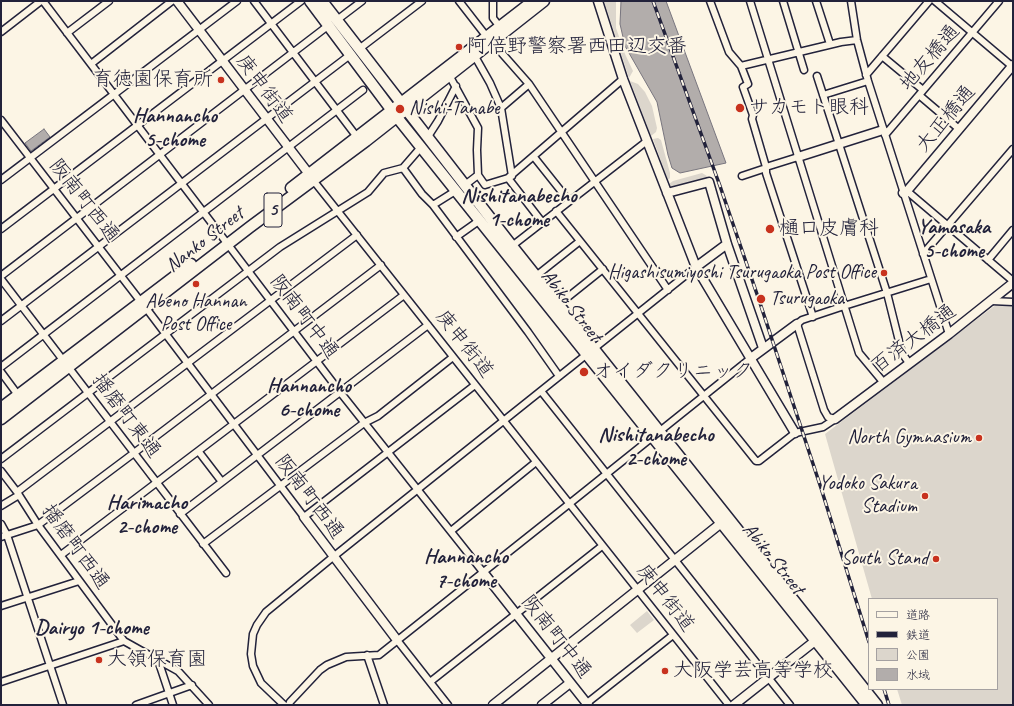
<!DOCTYPE html>
<html>
<head>
<meta charset="utf-8">
<style>
  body { margin:0 }
  #map { position:relative; width:1014px; height:706px; overflow:hidden; background:#fcf5e5; font-family:Caveat,"Klee One",sans-serif }
  canvas { display:block }
  .frame { position:absolute; inset:0; border:2px solid #22223b; pointer-events:none }
  .legend { position:absolute; left:868px; top:598px; width:130px; height:92px; box-sizing:border-box; background:#fcf5e5; border:1px solid #a5a1a1; margin:0; padding:5px 7px; list-style:none; font-size:12px; color:#22223b }
  .legend li { display:flex; align-items:center; gap:8px; height:20px }
  .legend b { width:20px; border:1px solid #a5a1a1 }
</style>
</head>
<body>
<div id="map">
<canvas width="1014" height="706"></canvas>
<div class="frame"></div>
<ul class="legend">
<li><b style="height:5px;background:#fcf5e5"></b>道路</li>
<li><b style="height:5px;background:#22223b"></b>鉄道</li>
<li><b style="height:11px;background:#dcd6cc"></b>公園</li>
<li><b style="height:11px;background:#b2adab"></b>水域</li>
</ul>
</div>
<script>
const ctx = document.querySelector('canvas').getContext('2d');
ctx.lineJoin = 'round';
function fill(path, color) { ctx.fillStyle = color; ctx.fill(path, 'evenodd'); }
const toPath = rows => new Path2D(rows.map(r => 'M' + r).join(''));
function stroke(path, color, width, dash) { ctx.strokeStyle = color; ctx.lineWidth = width; ctx.lineCap = dash ? 'butt' : 'round'; ctx.setLineDash(dash || []); ctx.stroke(path); }
function drawText(font, color, halo, rows, align = 'center') {
  ctx.font = font + ' Caveat,"Klee One",sans-serif'; ctx.lineWidth = 4; ctx.setLineDash([]); ctx.textBaseline = 'middle'; ctx.strokeStyle = halo; ctx.fillStyle = color; for (const [text, x, y, turn = 0] of rows) {
    ctx.save(); ctx.translate(x, y); ctx.rotate((+turn || 0) * Math.PI / 180); ctx.textAlign = isNaN(turn) ? turn : align; if (halo) ctx.strokeText(text, 0, 0); ctx.fillText(text, 0, 0); ctx.restore();
  }
}
const green = toPath([
  [604,1,616,1,616,28,625,54,633,71,629,78],
  [630,81,638,84,645,92,652,106,657,128,656,132,651,136],
  [658,138,661,140,670,173,670,178,668,180,653,139],
  [702,173,707,176,708,180,671,189,669,184,673,181],
  [997,304,1013,305,1013,705,902,705,897,689,997,689,997,599,872,599,825,434],
  [647,611,654,620,637,633,630,625]
]);
const water = toPath([
  [621,1,666,1,726,163,680,173,672,168,668,155,657,102,625,46,620,24,621,1],
  [44,129,50,137,31,151,25,143,44,129]
]);
const minor = toPath([
  [43,1,340,392,483,572],
  [254,1,357,137],
  [459,1,487,37],
  [493,1,493,18,500,27],
  [710,1,729,52,741,66,748,84,743,87,753,115,752,119,766,167,766,173,813,317],
  [750,1,859,353,884,383],
  [783,1,804,70],
  [816,1,830,44],
  [851,1,857,40,868,81,949,334],
  [935,1,1013,67],
  [337,20,362,1],
  [1,32,41,1],
  [67,33,109,1],
  [492,42,529,84,668,290],
  [359,49,422,1],
  [882,56,923,90],
  [477,60,490,83,501,108,512,176],
  [91,64,172,1],
  [741,66,841,42,857,40],
  [449,75,478,128,477,150,478,175,465,185],
  [866,75,929,1],
  [817,76,887,293,902,353,909,363],
  [823,95,868,81],
  [919,95,959,129],
  [501,108,529,84],
  [1,120,141,302],
  [885,135,999,1],
  [427,138,438,121,456,86],
  [534,157,569,201],
  [766,167,798,157],
  [403,168,422,194,433,205,528,332,559,376],
  [478,175,485,185,508,178,623,79],
  [742,176,766,168],
  [508,178,542,222],
  [1,180,237,1],
  [313,180,729,705],
  [907,191,1013,281],
  [433,205,457,190],
  [556,211,756,461,759,461,795,433,823,427,835,419],
  [1,229,301,1],
  [456,237,480,220],
  [512,246,647,141],
  [923,254,1013,149],
  [988,260,1013,230],
  [1,276,329,25],
  [536,276,580,241],
  [1,279,226,573],
  [992,301,1013,302],
  [558,305,603,269],
  [146,308,304,517,475,385],
  [1,321,350,55],
  [1,367,363,90],
  [1,372,18,395],
  [541,391,790,705],
  [835,419,828,417,824,410,797,324,802,320,844,306,931,279],
  [199,452,222,482],
  [1,459,280,247,368,192,384,173,403,168,422,146],
  [1,471,17,492,38,525,124,641,158,660,178,671,209,705],
  [17,492,357,235],
  [1,506,19,495],
  [180,514,428,325],
  [1,524,7,535,63,705],
  [451,531,536,462],
  [1,537,38,525,134,453,381,265],
  [203,544,364,423,378,416,453,357],
  [61,555,404,295],
  [1,606,79,581],
  [397,640,448,705],
  [367,655,384,705],
  [158,660,173,705],
  [1,682,124,641],
  [430,682,602,546],
  [587,703,673,635],
  [136,705,192,685],
  [284,705,261,683,253,666,251,654,253,634,257,625,266,612,333,557,696,267],
  [289,705,290,702,320,670,327,665,346,657,379,655,569,504,751,358]
]);
const tertiary = toPath([
  [177,1,312,178],
  [598,1,623,79,696,267,795,433],
  [798,157,883,130],
  [667,193,709,182,727,244,763,348],
  [903,193,907,191,1013,65],
  [696,267,727,244],
  [751,358,797,324],
  [835,419,949,334,1013,283],
  [304,517,397,640],
  [483,572,588,705],
  [493,705,725,520],
  [542,705,570,683],
  [734,705,820,637]
]);
const primary = toPath([
  [310,1,396,116,867,705],
  [322,1,512,246,877,705],
  [291,188,533,1],
  [1,408,191,264],
  [1,419,250,227,366,141,544,1]
]);
const rail = toPath([
  [653,1,720,186,759,300,821,488,869,642],
  [884,689,889,705]
]);
const markers = [
  [459,47,4,"#c8321e"],
  [221,80,4,"#c8321e"],
  [740,108,5,"#c8321e"],
  [400,109,5,"#c8321e"],
  [770,229,5,"#c8321e"],
  [884,273,4,"#c8321e"],
  [196,284,4,"#c8321e"],
  [761,299,5,"#c8321e"],
  [584,372,5,"#c8321e"],
  [979,438,4,"#c8321e"],
  [925,496,4,"#c8321e"],
  [936,559,4,"#c8321e"],
  [99,660,4,"#c8321e"],
  [665,671,4,"#c8321e"]
];
const shields = [
  [273,210,18]
];
const shieldNames = [
  ["5",273,210]
];
const poiNames = [
  ["阿倍野警察署西田辺交番",467,47],
  ["育徳園保育所",213,80,"right"],
  ["サカモト眼科",749,108],
  ["Nishi-Tanabe",409,109],
  ["樋口皮膚科",779,229],
  ["Higashisumiyoshi Tsurugaoka Post Office",876,273,"right"],
  ["Tsurugaoka",770,299],
  ["Abeno Hannan",196,302,"center"],
  ["Post Office",196,325,"center"],
  ["オイダクリニック",593,372],
  ["North Gymnasium",971,438,"right"],
  ["Yodoko Sakura",917,484,"right"],
  ["Stadium",917,507,"right"],
  ["South Stand",928,559,"right"],
  ["大領保育園",107,660],
  ["大阪学芸高等学校",673,671]
];
const streetNames = [
  ["地友橋通",930,58,-49],
  ["庚申街道",264,89,53],
  ["大正橋通",946,119,-50],
  ["阪南町西通",84,201,52],
  ["Nanko Street",205,240,-38],
  ["Abiko Street",571,306,52],
  ["阪南町中通",304,317,53],
  ["百済大橋通",914,339,-37],
  ["庚申街道",464,344,52],
  ["播磨町東通",126,416,53],
  ["阪南町西通",309,497,53],
  ["播磨町西通",75,547,54],
  ["Abiko Street",773,559,51],
  ["庚申街道",665,598,52],
  ["阪南町中通",556,637,52]
];
const neighbourhoodNames = [
  ["Hannancho",175,116],
  ["5-chome",175,140],
  ["Nishitanabecho",519,196],
  ["1-chome",519,220],
  ["Yamasaka",954,227],
  ["5-chome",954,251],
  ["Hannancho",309,386],
  ["6-chome",309,410],
  ["Nishitanabecho",656,435],
  ["2-chome",656,459],
  ["Harimacho",147,503],
  ["2-chome",147,527],
  ["Hannancho",466,557],
  ["7-chome",466,581],
  ["Dairyo 1-chome",92,628]
];
fill(green, '#dcd6cc');
fill(water, '#b2adab');
stroke(water, '#78757e', 1);
stroke(minor, '#22223b', 9);
stroke(tertiary, '#22223b', 11);
stroke(primary, '#22223b', 13);
stroke(minor, '#fcf5e5', 6);
stroke(tertiary, '#fcf5e5', 8);
stroke(primary, '#fcf5e5', 10);
stroke(rail, '#22223b', 3.5);
stroke(rail, '#fcf5e5', 2, [6]);
for (const [x, y, r, color] of markers) { const dot = new Path2D(); dot.arc(x, y, r, 0, 2 * Math.PI); ctx.fillStyle = color; ctx.fill(dot); stroke(dot, '#fcf5e5', 1.5); }
for (const [x, y, w] of shields) { const box = new Path2D(); box.roundRect(x - w / 2, y - 17, w, 34, 3); ctx.fillStyle = '#fcf5e5'; ctx.fill(box); stroke(box, '#22223b', 1); }
drawText('bold 19px', '#22223b', null, shieldNames);
drawText('20px', '#22223b', '#fcf5e5', poiNames, 'left');
drawText('20px', '#22223b', '#fcf5e5', streetNames);
drawText('bold 21px', '#22223b', '#fcf5e5', neighbourhoodNames);
</script>
</body>
</html>
